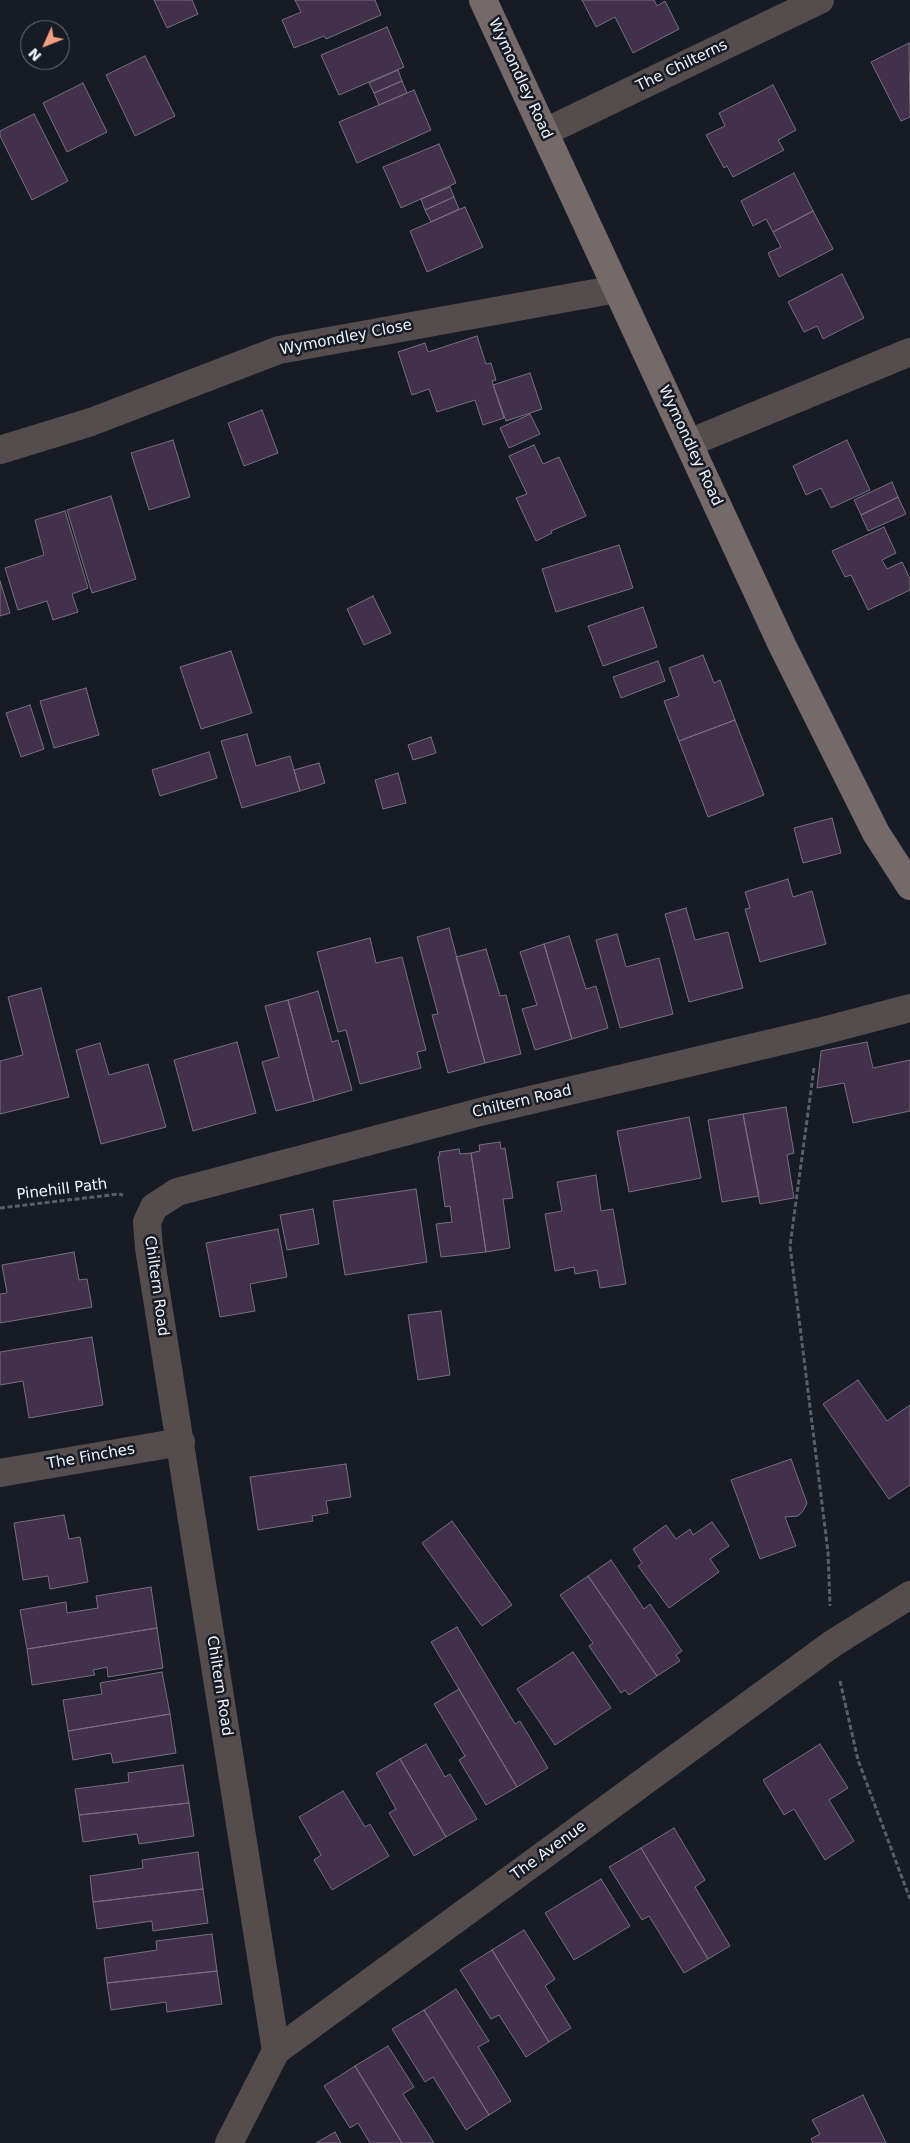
<!DOCTYPE html>
<html>
<head>
<meta charset="utf-8">
<style>
  body { margin:0 }
  #map { position:relative; width:910px; height:2143px; overflow:hidden; background:#171b26; font-family:"DejaVu Sans",sans-serif }
  canvas { display:block }
  .north { position:absolute; left:20px; top:20px; width:50px; height:50px; box-sizing:border-box; background:#171b26; border:1px solid #6e727c; border-radius:50%; rotate:226deg; font-size:14px; font-weight:700; line-height:20px; text-align:center; color:#f0f4fc }
  .north::after { content:''; display:block; margin:auto; width:18px; height:22px; background:#f39f86; clip-path:polygon(50% 0,100% 100%,50% 72%,0 100%) }
</style>
</head>
<body>
<div id="map">
<canvas width="910" height="2143"></canvas>
<div class="north">N</div>
</div>
<script>
const ctx = document.querySelector('canvas').getContext('2d');
ctx.lineJoin = 'round';
function fill(path, color) { ctx.fillStyle = color; ctx.fill(path, 'evenodd'); }
const toPath = rows => new Path2D(rows.map(r => 'M' + r).join(''));
function stroke(path, color, width, dash) { ctx.strokeStyle = color; ctx.lineWidth = width; ctx.lineCap = dash ? 'butt' : 'round'; ctx.setLineDash(dash || []); ctx.stroke(path); }
function drawText(font, color, halo, rows, align = 'center') {
  ctx.font = font + ' "DejaVu Sans",sans-serif'; ctx.lineWidth = 5; ctx.setLineDash([]); ctx.textBaseline = 'middle'; ctx.strokeStyle = halo; ctx.fillStyle = color; for (const [text, x, y, turn = 0] of rows) {
    ctx.save(); ctx.translate(x, y); ctx.rotate((+turn || 0) * Math.PI / 180); ctx.textAlign = isNaN(turn) ? turn : align; if (halo) ctx.strokeText(text, 0, 0); ctx.fillText(text, 0, 0); ctx.restore();
  }
}
const building = toPath([
  [154,0,192,0,198,14,167,28,154,0],
  [295,0,375,0,381,15,326,39,324,36,294,48,282,20,301,12,295,0],
  [582,0,654,0,657,6,665,1,679,29,633,53,615,17,596,27,582,0],
  [387,27,404,67,339,95,321,55,387,27],
  [909,43,910,117,901,121,871,62,909,43],
  [145,56,175,116,135,136,106,75,145,56],
  [398,70,402,81,374,93,369,83,398,70],
  [402,81,407,93,379,105,374,93,402,81],
  [83,83,107,132,67,152,43,103,83,83],
  [773,85,796,130,778,140,784,150,733,177,727,166,724,168,706,135,725,126,719,113,773,85],
  [414,90,431,130,357,163,339,122,414,90],
  [34,114,68,181,32,200,0,136,0,131,34,114],
  [439,144,456,183,401,208,383,167,439,144],
  [794,173,813,211,773,232,766,219,753,226,741,201,794,173],
  [450,187,454,197,425,210,421,199,450,187],
  [454,197,459,209,431,222,425,210,454,197],
  [465,207,483,247,427,272,410,231,465,207],
  [813,211,833,249,779,277,768,253,781,247,773,232,813,211],
  [842,274,864,318,823,339,817,326,804,332,788,302,842,274],
  [477,336,486,364,491,363,496,380,492,381,504,418,483,425,475,400,437,412,429,389,412,395,398,352,425,343,428,352,477,336],
  [530,373,542,409,506,421,493,385,530,373],
  [262,410,278,453,244,466,228,423,262,410],
  [530,414,540,434,509,448,500,428,530,414],
  [173,440,190,497,149,510,131,453,173,440],
  [847,440,870,490,831,508,821,488,806,495,793,466,847,440],
  [534,445,543,464,559,457,586,516,551,531,552,533,536,541,516,498,527,494,509,456,534,445],
  [892,482,898,497,861,515,854,500,892,482],
  [111,496,136,579,92,593,67,510,111,496],
  [898,497,906,514,868,531,861,515,898,497],
  [65,511,88,588,72,594,78,612,53,620,47,601,18,610,5,568,44,555,35,520,65,511],
  [884,527,896,553,882,560,887,569,902,562,910,579,910,590,868,610,851,575,845,577,832,551,884,527],
  [619,545,633,588,556,612,542,569,619,545],
  [0,581,10,613,0,616,0,581],
  [373,596,391,633,364,645,347,609,373,596],
  [643,607,657,647,603,666,588,626,643,607],
  [231,651,252,713,201,729,180,667,231,651],
  [703,655,714,683,720,680,735,720,679,741,664,701,679,696,669,668,703,655],
  [658,661,665,681,621,698,613,677,658,661],
  [86,688,99,735,54,748,40,701,86,688],
  [30,705,44,749,21,757,6,713,30,705],
  [735,720,764,795,708,817,679,741,735,720],
  [247,734,256,766,290,756,300,791,242,808,221,741,247,734],
  [431,737,436,753,413,760,408,745,431,737],
  [209,752,217,778,160,796,152,770,209,752],
  [319,763,325,783,300,791,294,770,319,763],
  [398,773,406,803,383,809,375,780,398,773],
  [832,818,841,853,803,863,794,828,832,818],
  [788,879,793,897,812,891,826,944,760,962,745,909,750,908,745,892,788,879],
  [686,908,695,940,728,932,743,988,689,1002,665,914,686,908],
  [449,928,485,1063,448,1073,432,1015,438,1014,417,937,449,928],
  [617,934,626,967,659,958,673,1014,620,1028,596,940,617,934],
  [569,936,586,989,596,986,608,1028,572,1039,544,944,569,936],
  [370,938,376,963,402,957,426,1050,417,1052,421,1068,360,1084,346,1030,338,1032,317,952,370,938],
  [544,944,572,1039,535,1050,522,1009,537,1005,520,952,544,944],
  [486,949,500,996,506,995,521,1054,485,1063,456,957,486,949],
  [41,988,69,1097,0,1114,0,1061,23,1055,8,997,41,988],
  [318,991,332,1042,338,1040,352,1090,314,1101,288,1000,318,991],
  [288,1000,314,1101,276,1111,262,1062,279,1057,265,1006,288,1000],
  [237,1042,256,1113,193,1131,174,1060,237,1042],
  [867,1042,873,1068,910,1060,910,1111,853,1123,844,1083,817,1088,821,1051,867,1042],
  [100,1043,109,1075,148,1064,166,1127,101,1144,76,1050,100,1043],
  [786,1107,794,1153,787,1155,794,1198,760,1204,743,1114,786,1107],
  [743,1114,759,1196,722,1202,708,1120,743,1114],
  [689,1117,701,1178,629,1192,617,1131,689,1117],
  [500,1142,501,1149,505,1148,513,1198,503,1199,510,1248,486,1252,471,1153,480,1151,479,1145,500,1142],
  [459,1149,460,1154,471,1153,486,1252,441,1257,436,1224,452,1222,450,1206,445,1207,438,1157,440,1156,439,1152,459,1149],
  [596,1175,601,1211,613,1209,626,1284,600,1288,597,1270,575,1274,574,1267,555,1271,545,1214,562,1211,557,1182,596,1175],
  [416,1189,427,1262,345,1275,333,1201,416,1189],
  [313,1209,319,1244,287,1250,280,1215,313,1209],
  [278,1229,287,1277,250,1284,255,1311,220,1317,206,1243,278,1229],
  [74,1252,79,1280,87,1279,92,1307,0,1323,0,1294,7,1293,2,1265,74,1252],
  [441,1311,450,1375,418,1380,408,1315,441,1311],
  [92,1337,103,1405,29,1418,23,1381,0,1385,0,1352,92,1337],
  [858,1380,887,1421,910,1405,910,1485,889,1499,823,1404,858,1380],
  [791,1459,807,1503,803,1511,798,1516,785,1517,796,1546,760,1559,731,1480,791,1459],
  [346,1464,351,1497,326,1501,328,1513,312,1516,313,1521,258,1530,250,1477,346,1464],
  [64,1515,69,1539,80,1537,88,1582,50,1589,48,1576,23,1580,14,1523,64,1515],
  [452,1521,512,1605,482,1626,422,1543,452,1521],
  [712,1522,729,1546,710,1559,719,1572,669,1608,638,1566,642,1563,633,1549,666,1525,676,1539,690,1529,693,1535,712,1522],
  [611,1560,644,1609,650,1604,682,1651,676,1655,680,1661,657,1676,588,1576,611,1560],
  [588,1576,657,1676,629,1695,625,1690,621,1693,589,1646,593,1643,560,1595,588,1576],
  [151,1587,157,1628,27,1649,20,1610,66,1602,67,1613,98,1608,96,1596,151,1587],
  [457,1627,515,1724,520,1721,548,1768,517,1787,431,1642,457,1627],
  [157,1628,163,1668,108,1677,107,1667,93,1670,95,1675,32,1685,27,1649,157,1628],
  [573,1652,611,1708,555,1745,517,1689,573,1652],
  [162,1672,170,1714,68,1731,63,1700,102,1694,100,1683,162,1672],
  [459,1689,517,1787,486,1805,459,1760,465,1756,434,1704,459,1689],
  [170,1714,176,1753,113,1763,111,1753,73,1760,68,1731,170,1714],
  [426,1744,445,1777,450,1774,477,1819,446,1837,400,1759,426,1744],
  [820,1744,848,1788,829,1800,854,1841,825,1860,794,1809,784,1815,763,1780,820,1744],
  [400,1759,446,1837,414,1856,389,1813,396,1809,376,1773,400,1759],
  [183,1765,189,1803,79,1815,75,1789,129,1782,128,1773,183,1765],
  [343,1791,365,1827,370,1824,389,1856,332,1890,314,1860,321,1855,299,1817,343,1791],
  [189,1803,194,1836,139,1844,137,1834,83,1842,79,1815,189,1803],
  [674,1828,705,1880,695,1887,730,1946,708,1959,641,1848,674,1828],
  [641,1848,708,1959,684,1973,649,1916,642,1920,609,1867,641,1848],
  [198,1852,203,1889,93,1902,90,1876,143,1868,142,1860,198,1852],
  [601,1879,630,1926,574,1960,545,1913,601,1879],
  [203,1889,208,1923,153,1931,152,1921,97,1929,93,1902,203,1889],
  [524,1930,555,1979,545,1986,571,2028,549,2042,492,1950,524,1930],
  [212,1934,217,1971,107,1983,104,1958,157,1950,156,1941,212,1934],
  [492,1950,549,2042,526,2057,499,2015,491,2019,460,1970,492,1950],
  [217,1971,222,2004,167,2012,166,2002,111,2010,107,1983,217,1971],
  [456,1989,489,2041,478,2047,511,2101,489,2115,424,2010,456,1989],
  [424,2010,489,2115,466,2130,433,2077,425,2082,392,2029,424,2010],
  [388,2046,414,2087,403,2094,434,2143,402,2143,355,2066,388,2046],
  [355,2066,402,2143,370,2143,358,2123,350,2128,324,2086,355,2066],
  [863,2095,886,2143,813,2143,811,2139,820,2134,812,2120,863,2095],
  [335,2132,341,2143,316,2143,335,2132]
]);
const path = toPath([
  [814,1068,790,1246,828,1552,830,1606],
  [0,1208,119,1194,123,1195],
  [840,1681,858,1760,910,1899]
]);
const street = toPath([
  [545,132,820,0],
  [689,443,910,352],
  [0,450,91,422,279,350,617,289],
  [0,1473,181,1442],
  [276,2051,149,1248,147,1222,154,1207,177,1192,484,1111,819,1032,910,1008],
  [229,2143,276,2051,832,1644,910,1595]
]);
const secondary = toPath([
  [483,0,782,645,876,833,910,886]
]);
const streetNames = [
  ["The Chilterns",682,66,-26],
  ["Wymondley Road",520,79,65],
  ["Wymondley Close",346,338,-11],
  ["Wymondley Road",690,446,65],
  ["Chiltern Road",522,1102,-13],
  ["Pinehill Path",62,1190,-7],
  ["Chiltern Road",156,1286,82],
  ["The Finches",91,1457,-10],
  ["Chiltern Road",219,1686,81],
  ["The Avenue",549,1851,-36]
];
fill(building, '#42304d');
stroke(building, '#776f7c', 1);
stroke(path, '#595d67', 3, [5, 2.5]);
stroke(street, '#554d4d', 28);
stroke(secondary, '#756969', 28);
drawText('15px', '#f0f4fc', '#171b26', streetNames);
</script>
</body>
</html>
